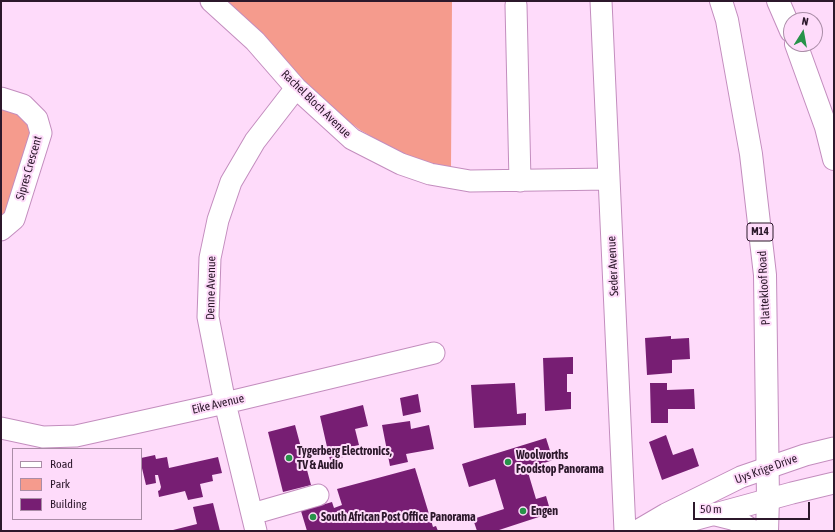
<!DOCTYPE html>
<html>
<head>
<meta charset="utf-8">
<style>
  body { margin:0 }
  #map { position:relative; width:835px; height:532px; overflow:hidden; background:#fedbfa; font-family:"Asap Condensed",sans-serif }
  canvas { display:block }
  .frame { position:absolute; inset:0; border:2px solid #2c182b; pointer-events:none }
  .legend { position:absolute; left:12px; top:448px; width:130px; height:72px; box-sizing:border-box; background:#fedbfa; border:1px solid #aa8da7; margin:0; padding:5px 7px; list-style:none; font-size:12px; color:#2c182b }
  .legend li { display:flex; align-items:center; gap:8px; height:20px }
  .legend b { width:20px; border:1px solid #aa8da7 }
  .north { position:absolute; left:783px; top:12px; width:40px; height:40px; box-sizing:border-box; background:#fedbfa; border:1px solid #aa8da7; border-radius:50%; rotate:11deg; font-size:11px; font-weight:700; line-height:16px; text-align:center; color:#2c182b }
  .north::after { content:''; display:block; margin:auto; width:14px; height:18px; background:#279249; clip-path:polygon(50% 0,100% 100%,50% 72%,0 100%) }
  .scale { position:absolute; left:693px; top:502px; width:117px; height:18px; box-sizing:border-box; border:2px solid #2c182b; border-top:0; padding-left:5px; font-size:12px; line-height:14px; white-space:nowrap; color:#2c182b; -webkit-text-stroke:3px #fedbfa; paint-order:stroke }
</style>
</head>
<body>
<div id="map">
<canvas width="835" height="532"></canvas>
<div class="frame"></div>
<ul class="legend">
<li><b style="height:5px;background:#fff"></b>Road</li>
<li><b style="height:11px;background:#f59b8d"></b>Park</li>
<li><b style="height:11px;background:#771e73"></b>Building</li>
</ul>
<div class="north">N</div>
<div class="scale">50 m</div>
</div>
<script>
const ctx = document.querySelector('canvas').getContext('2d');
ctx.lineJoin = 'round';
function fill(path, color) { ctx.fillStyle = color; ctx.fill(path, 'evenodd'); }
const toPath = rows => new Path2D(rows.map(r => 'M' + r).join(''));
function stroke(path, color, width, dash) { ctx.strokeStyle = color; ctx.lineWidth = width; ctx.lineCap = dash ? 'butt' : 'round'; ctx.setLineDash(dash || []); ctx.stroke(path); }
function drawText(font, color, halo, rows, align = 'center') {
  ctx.font = font + ' "Asap Condensed",sans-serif'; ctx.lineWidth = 4; ctx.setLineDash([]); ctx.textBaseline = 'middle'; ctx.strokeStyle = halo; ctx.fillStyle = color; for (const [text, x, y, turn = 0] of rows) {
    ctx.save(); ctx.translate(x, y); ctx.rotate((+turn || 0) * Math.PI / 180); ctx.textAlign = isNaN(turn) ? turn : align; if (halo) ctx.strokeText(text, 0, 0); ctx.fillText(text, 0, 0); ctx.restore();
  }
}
const green = toPath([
  [222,1,452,1,451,169,413,158,395,150,360,130,344,118,328,104],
  [1,98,37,119,1,230]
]);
const building = toPath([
  [671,336,671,339,689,338,690,359,672,360,672,373,647,375,645,338],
  [573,357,573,374,567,374,567,392,571,392,571,409,545,411,543,358],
  [515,383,517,414,526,413,526,425,474,428,471,385],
  [650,383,667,383,667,390,694,389,695,409,668,409,668,423,651,423],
  [418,394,421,412,403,416,400,398],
  [363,405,368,426,355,429,359,445,350,447,352,455,330,460,320,416],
  [410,421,411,429,429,425,434,449,406,454,408,462,390,466,382,425],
  [295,425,311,485,283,492,268,432],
  [666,435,673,455,693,448,699,466,662,480,649,442],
  [546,438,553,460,520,471,527,469,536,499,546,496,551,513,496,531,477,531,473,519,504,509,495,479,469,487,462,464],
  [155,455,156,459,167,457,169,468,218,457,222,473,212,475,213,481,200,484,203,497,188,500,185,491,159,497,158,491,160,490,161,487,158,475,155,475,156,483,146,485,141,464,141,458],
  [415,468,433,527,436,526,438,531,307,531,301,511,332,502,334,508,342,505,337,489],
  [213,503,220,531,169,531,197,524,193,507]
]);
const minor = toPath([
  [211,1,255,41,296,88,352,139,401,164,430,174,470,181,609,179],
  [601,1,625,531],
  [516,5,520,181],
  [1,98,23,105,37,119,41,133,14,219,1,230],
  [1,428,43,437,76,436,225,403,434,353],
  [252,514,318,495],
  [256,531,225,403,208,317,210,258,218,220,231,182,255,141,296,88],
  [637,531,666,514,741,477,805,455,834,448],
  [653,531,792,493,834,483]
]);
const major = toPath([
  [721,1,727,20,751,154,765,275,768,499,767,531],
  [778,1,791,31],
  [796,44,826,127,834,159],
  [714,514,734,519,747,527,750,531]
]);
const markers = [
  [289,458,4,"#279249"],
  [508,462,4,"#279249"],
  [523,511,4,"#279249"],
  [313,517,4,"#279249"]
];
const shields = [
  [760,232,26]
];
const shieldNames = [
  ["M14",760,232]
];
const streetNames = [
  ["Rachel Bloch Avenue",316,104,44],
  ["Sipres Crescent",29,168,-74],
  ["Seder Avenue",613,266,-93],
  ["Denne Avenue",211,288,-89],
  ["Plattekloof Road",764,288,-93],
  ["Eike Avenue",218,404,-13],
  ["Uys Krige Drive",766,469,-20]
];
const poiNames = [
  ["Tygerberg Electronics,",297,451],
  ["TV & Audio",297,465],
  ["Woolworths",516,455],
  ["Foodstop Panorama",516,469],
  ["Engen",531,511],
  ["South African Post Office Panorama",321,517]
];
fill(green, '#f59b8d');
fill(building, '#771e73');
stroke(minor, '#c38dbe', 23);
stroke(major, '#c38dbe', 24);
stroke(minor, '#fff', 21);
stroke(major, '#fff', 22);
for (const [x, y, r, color] of markers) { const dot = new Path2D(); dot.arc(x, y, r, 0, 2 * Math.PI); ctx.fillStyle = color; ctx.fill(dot); stroke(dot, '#fedbfa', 1.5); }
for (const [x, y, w] of shields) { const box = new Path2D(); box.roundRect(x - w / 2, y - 9, w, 18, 3); ctx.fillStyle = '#fedbfa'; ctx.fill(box); stroke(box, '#2c182b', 1); }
drawText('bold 11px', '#2c182b', null, shieldNames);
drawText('12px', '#2c182b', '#fedbfa', streetNames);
drawText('bold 12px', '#2c182b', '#fedbfa', poiNames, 'left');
</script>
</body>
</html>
